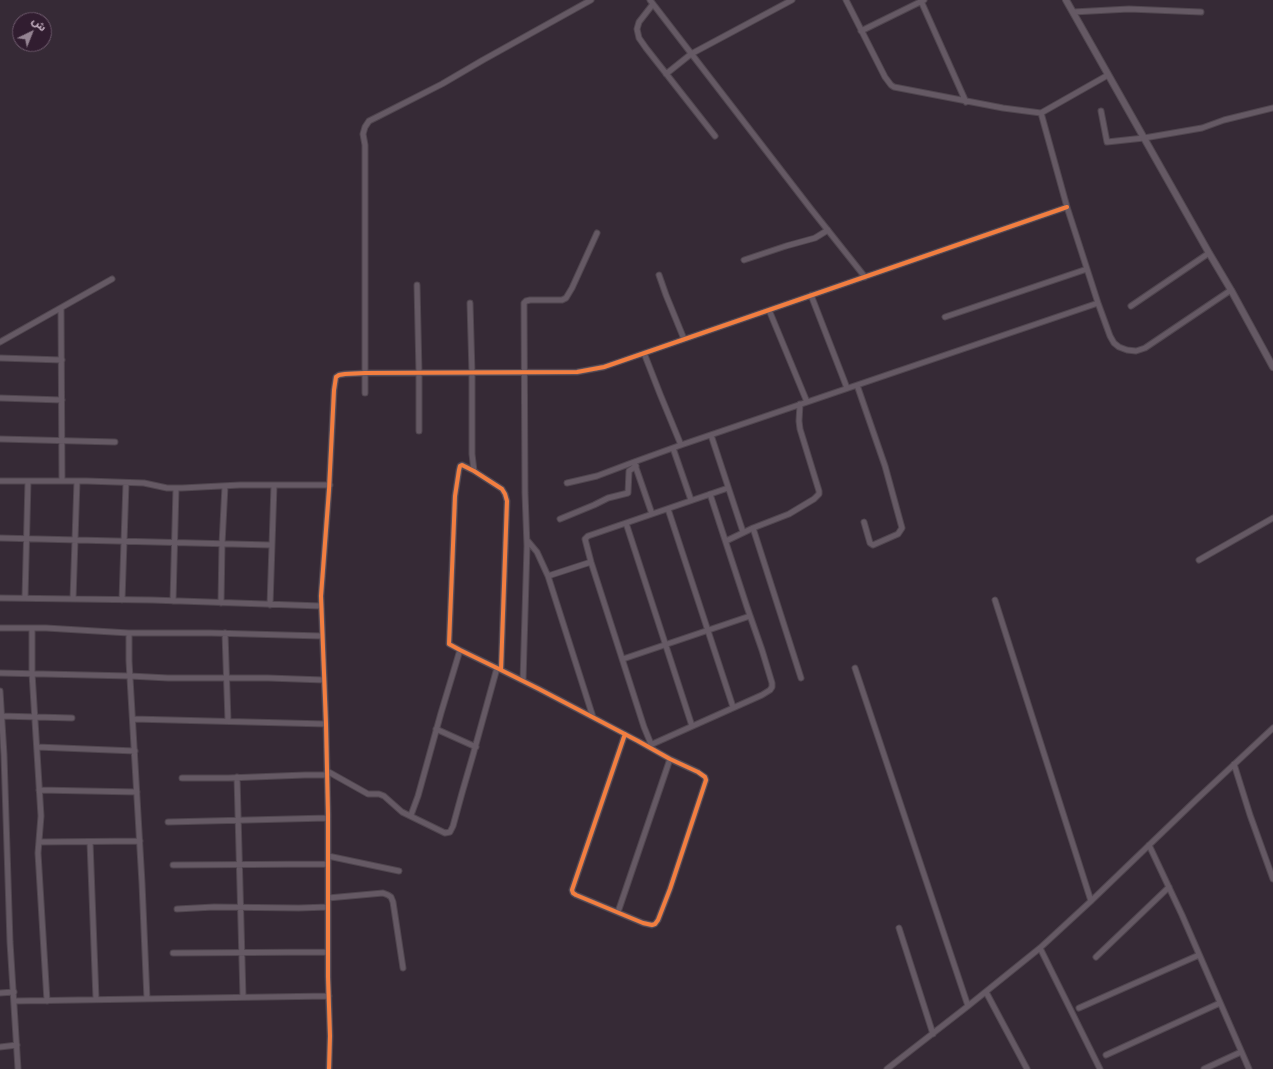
<!DOCTYPE html>
<html>
<head>
<meta charset="utf-8">
<style>
  body { margin:0 }
  #map { position:relative; width:1273px; height:1069px; overflow:hidden; background:#362a36; font-family:"PT Sans Narrow","Noto Sans Arabic",sans-serif }
  canvas { display:block }
  .north { position:absolute; left:12px; top:12px; width:40px; height:40px; box-sizing:border-box; background:#311d30; border:1px solid #6d596c; border-radius:50%; rotate:43deg; font-size:11px; font-weight:700; line-height:16px; text-align:center; color:#c8b4c5 }
  .north::after { content:''; display:block; margin:auto; width:14px; height:18px; background:#958493; clip-path:polygon(50% 0,100% 100%,50% 72%,0 100%) }
</style>
</head>
<body>
<div id="map">
<canvas width="1273" height="1069"></canvas>
<div class="north">ش</div>
</div>
<script>
const ctx = document.querySelector('canvas').getContext('2d');
ctx.lineJoin = 'round';
const toPath = rows => new Path2D(rows.map(r => 'M' + r).join(''));
function stroke(path, color, width, dash) { ctx.strokeStyle = color; ctx.lineWidth = width; ctx.lineCap = dash ? 'butt' : 'round'; ctx.setLineDash(dash || []); ctx.stroke(path); }
const minor = toPath([
  [650,0,811,209,865,277],
  [846,0,885,77,891,85,894,87,1003,108,1041,113],
  [921,1,966,102],
  [653,4,639,22,637,29,639,38,646,48,715,136],
  [1073,12,1129,9,1201,12],
  [861,31,924,0],
  [666,74,691,54,792,0],
  [1108,75,1041,113,1067,207,1098,303,1110,336,1114,343,1119,347,1127,350,1136,351,1145,348,1231,290],
  [1101,111,1107,142,1144,138,1202,128,1224,120,1273,108],
  [744,260,786,246,815,238,828,230],
  [659,275,666,295,684,339],
  [417,285,419,373,419,431],
  [811,295,847,388],
  [470,303,472,373,472,454,474,471],
  [1131,306,1209,253],
  [61,308,62,481],
  [769,310,807,402],
  [945,317,1087,269],
  [0,342,112,279],
  [644,353,660,394,681,445],
  [0,358,62,360],
  [857,385,885,466,902,528,898,534,873,545,870,543,864,522],
  [365,393,365,145,363,134,365,127,369,121,379,116,442,84,483,60,591,0],
  [0,398,62,400],
  [711,435,743,532],
  [0,439,115,442],
  [673,448,691,500],
  [0,481,87,481,144,483,167,488,182,488,240,485,330,485],
  [567,483,597,476,634,462],
  [668,509,733,707],
  [652,514,634,462,681,445,1098,303],
  [560,519,594,505,608,498,628,493,629,471,636,466],
  [626,523,692,726],
  [753,528,801,678],
  [0,538,271,545],
  [527,540,537,552,548,576],
  [726,541,753,528,789,514,814,499,819,494,819,491,800,429,799,421,800,404],
  [1199,560,1273,518],
  [591,562,548,576,593,717],
  [0,598,152,600,321,606],
  [25,598,28,481],
  [73,599,77,481],
  [122,600,126,483],
  [995,600,1091,901],
  [173,601,176,488],
  [221,603,222,544,225,486],
  [270,605,274,485],
  [0,628,46,628,129,633,211,633,322,636],
  [32,628,32,673,41,816,38,853,47,1001],
  [129,633,129,661,142,883,147,999],
  [225,633,228,721],
  [623,659,750,616],
  [855,668,968,1006],
  [501,670,507,501,505,494,502,489,474,471,462,465,460,466,459,470,455,496,449,644,460,650,501,670,539,689,638,741,670,759,698,772,705,777,706,780,670,889,658,920,655,924,652,925,643,923,576,895,573,893,572,890,625,734],
  [0,673,130,676,168,678,268,678,324,680],
  [523,681,527,546,525,493,524,303,526,301,530,300,562,300,566,298,572,288,597,233],
  [0,691,4,755,10,942,18,1069],
  [1,716,72,718],
  [133,719,326,724],
  [436,729,476,747],
  [651,744,644,727,591,562,585,539,588,536,728,488],
  [648,746,762,695,770,690,772,687,772,683,762,650,747,607,710,494],
  [37,747,135,751],
  [1234,764,1250,815,1273,879],
  [327,771,368,794,379,794,384,796,402,812,445,833,450,832,453,826,462,793,473,755,497,668],
  [237,777,243,997],
  [182,778,228,778,305,775,327,775],
  [39,790,137,792],
  [411,815,418,796,441,713,460,650],
  [168,822,328,818],
  [39,842,140,841],
  [90,842,96,999],
  [1149,845,1182,915,1249,1069],
  [328,856,399,871],
  [173,865,328,864],
  [328,898,383,893,388,895,391,897,393,902,403,968],
  [177,909,214,907,299,908,328,907],
  [618,912,670,759],
  [899,928,933,1034],
  [1040,948,1100,1069],
  [173,953,328,952],
  [1096,957,1169,887],
  [986,992,1027,1069],
  [0,993,14,992],
  [15,1001,329,996],
  [1079,1008,1199,955],
  [0,1047,17,1045],
  [1106,1055,1220,1003],
  [329,1069,330,1036,328,977,328,814,326,724,321,596,329,490,334,390,336,377,339,375,345,374,365,373,577,372,604,367,1067,207],
  [887,1069,968,1006,1040,948,1091,901,1197,799,1273,728],
  [1204,1069,1241,1052]
]);
const tertiary = toPath([
  [1066,0,1209,253,1231,290,1273,367]
]);
const cycleway = toPath([
  [501,670,507,501,505,494,502,489,474,471,462,465,460,466,459,470,455,496,449,644,460,650,501,670,539,689,638,741,670,759,698,772,705,777,706,780,670,889,658,920,655,924,652,925,643,923,576,895,573,893,572,890,625,734],
  [329,1069,330,1036,328,977,328,814,326,724,321,596,329,490,334,390,336,377,339,375,345,374,365,373,577,372,604,367,1067,207]
]);
stroke(minor, '#50464f', 7);
stroke(tertiary, '#50464f', 8);
stroke(minor, '#655964', 5);
stroke(tertiary, '#655964', 6);
stroke(cycleway, '#f27e40', 4);
</script>
</body>
</html>
